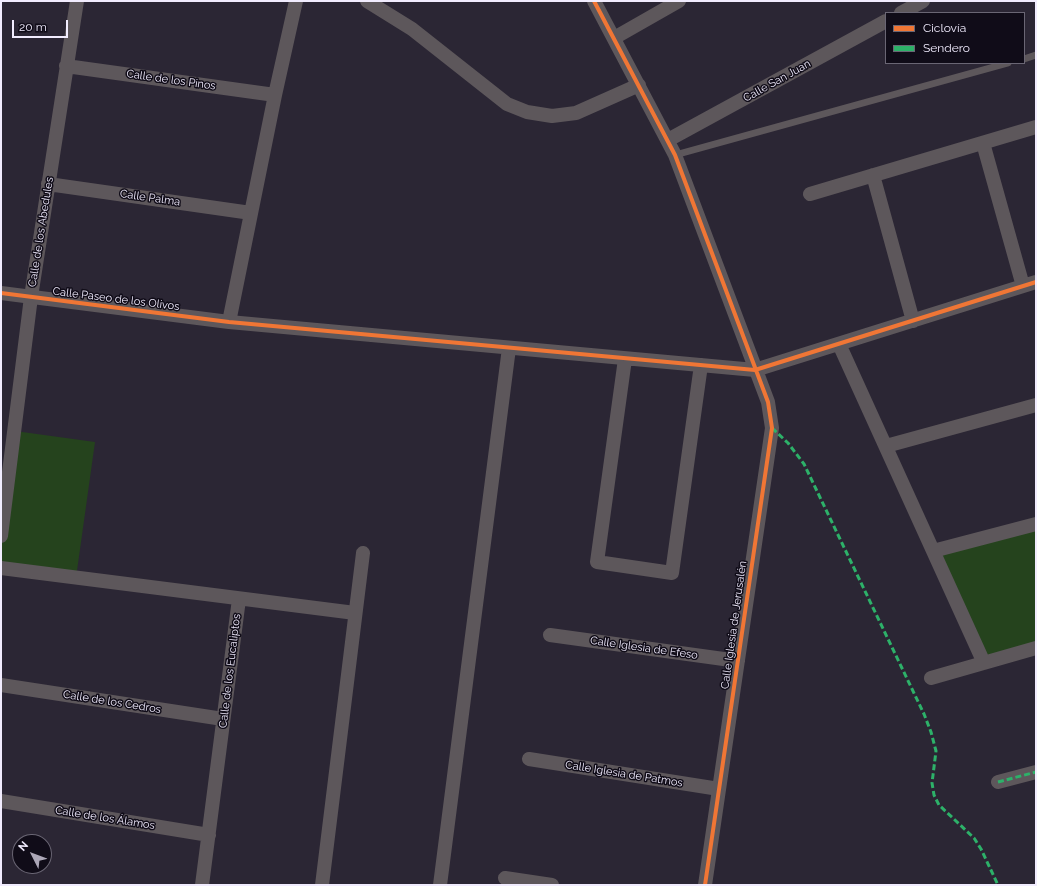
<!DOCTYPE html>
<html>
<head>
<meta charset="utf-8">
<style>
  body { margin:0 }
  #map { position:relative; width:1037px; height:886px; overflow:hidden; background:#2b2634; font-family:Raleway,sans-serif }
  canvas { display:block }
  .frame { position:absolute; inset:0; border:2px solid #f1ecfe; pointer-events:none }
  .legend { position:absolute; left:885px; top:12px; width:140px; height:52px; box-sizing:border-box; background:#100c18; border:1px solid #6a6674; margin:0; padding:5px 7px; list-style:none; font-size:12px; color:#f1ecfe }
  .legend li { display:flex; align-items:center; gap:8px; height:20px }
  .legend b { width:20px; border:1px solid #6a6674 }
  .north { position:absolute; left:12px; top:834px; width:40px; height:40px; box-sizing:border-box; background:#100c18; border:1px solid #6a6674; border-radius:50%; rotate:312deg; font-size:11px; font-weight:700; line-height:16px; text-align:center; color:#f1ecfe }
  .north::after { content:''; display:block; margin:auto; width:14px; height:18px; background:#aca7b7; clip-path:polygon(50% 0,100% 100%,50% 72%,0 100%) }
  .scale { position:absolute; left:12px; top:20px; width:56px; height:18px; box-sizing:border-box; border:2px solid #f1ecfe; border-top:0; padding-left:5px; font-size:12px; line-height:14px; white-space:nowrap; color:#f1ecfe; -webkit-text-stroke:3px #100c18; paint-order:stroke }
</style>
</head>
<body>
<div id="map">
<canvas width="1037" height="886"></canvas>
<div class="frame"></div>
<ul class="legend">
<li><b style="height:5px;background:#f07635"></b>Ciclovía</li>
<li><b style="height:5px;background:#2db169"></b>Sendero</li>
</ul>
<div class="north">N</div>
<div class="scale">20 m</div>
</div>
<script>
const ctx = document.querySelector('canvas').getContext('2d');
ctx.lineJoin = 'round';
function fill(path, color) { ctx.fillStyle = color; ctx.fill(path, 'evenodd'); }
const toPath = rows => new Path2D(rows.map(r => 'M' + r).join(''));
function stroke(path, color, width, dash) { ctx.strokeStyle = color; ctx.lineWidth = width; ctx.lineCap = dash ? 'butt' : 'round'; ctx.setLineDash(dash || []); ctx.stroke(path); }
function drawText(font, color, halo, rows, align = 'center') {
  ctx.font = font + ' Raleway,sans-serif'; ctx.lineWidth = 3; ctx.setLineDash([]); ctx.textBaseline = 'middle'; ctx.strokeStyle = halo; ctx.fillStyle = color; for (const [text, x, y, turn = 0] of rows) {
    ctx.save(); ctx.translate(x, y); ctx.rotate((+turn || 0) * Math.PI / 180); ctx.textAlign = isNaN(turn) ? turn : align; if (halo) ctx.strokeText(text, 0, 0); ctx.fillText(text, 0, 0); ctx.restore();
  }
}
const green = toPath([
  [15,431,95,442,76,578,1,568,1,535],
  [1035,527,1036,647,985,662,938,554]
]);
const service = toPath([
  [1024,59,1036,55],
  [675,155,1008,63]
]);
const minor = toPath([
  [367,1,412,29,507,104,527,112,552,116,576,113,639,85],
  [594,1,675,155,768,402,772,428,705,885],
  [901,13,923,1],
  [614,38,679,1],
  [66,66,275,95],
  [668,140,886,21],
  [983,143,1023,286],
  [873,175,913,321],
  [48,184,251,213],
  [810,194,1036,127],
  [1,293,229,322,755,370,1036,282],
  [229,322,275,95,296,1],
  [839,344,984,663],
  [625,359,597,562,672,573,701,365],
  [886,446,1036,405],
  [1,536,31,297,77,1],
  [933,551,1036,524],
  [1,568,355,613],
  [550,635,738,661],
  [931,678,1036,648],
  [1,685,223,719],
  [529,759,719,789],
  [998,782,1036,772],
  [1,801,209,835],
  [505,878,552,885],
  [202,885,239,599],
  [322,885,363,553],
  [440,885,509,348]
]);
const quiet = toPath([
  [772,428,788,443,804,464,924,714,931,732,936,751,932,783,934,795,939,805,974,838,981,849,998,885],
  [998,782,1036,772]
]);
const cycleway = toPath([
  [594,1,675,155,768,402,772,428,705,885],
  [1,293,229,322,755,370,1036,282]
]);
const streetNames = [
  ["Calle de los Pinos",171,80,8],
  ["Calle San Juan",777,81,-29],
  ["Calle Palma",150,198,8],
  ["Calle de los Abedules",41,232,-81],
  ["Calle Paseo de los Olivos",116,299,7],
  ["Calle Iglesia de Jerusalén",734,625,-82],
  ["Calle Iglesia de Efeso",644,648,8],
  ["Calle de los Eucaliptos",230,671,-83],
  ["Calle de los Cedros",112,702,9],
  ["Calle Iglesia de Patmos",624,774,9],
  ["Calle de los Álamos",105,818,9]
];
fill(green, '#25431d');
stroke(service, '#5d575b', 7);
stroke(minor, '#5d575b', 14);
stroke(quiet, '#2db169', 3, [6, 3]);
stroke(cycleway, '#f07635', 4);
drawText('11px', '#f1ecfe', '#100c18', streetNames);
</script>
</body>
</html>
